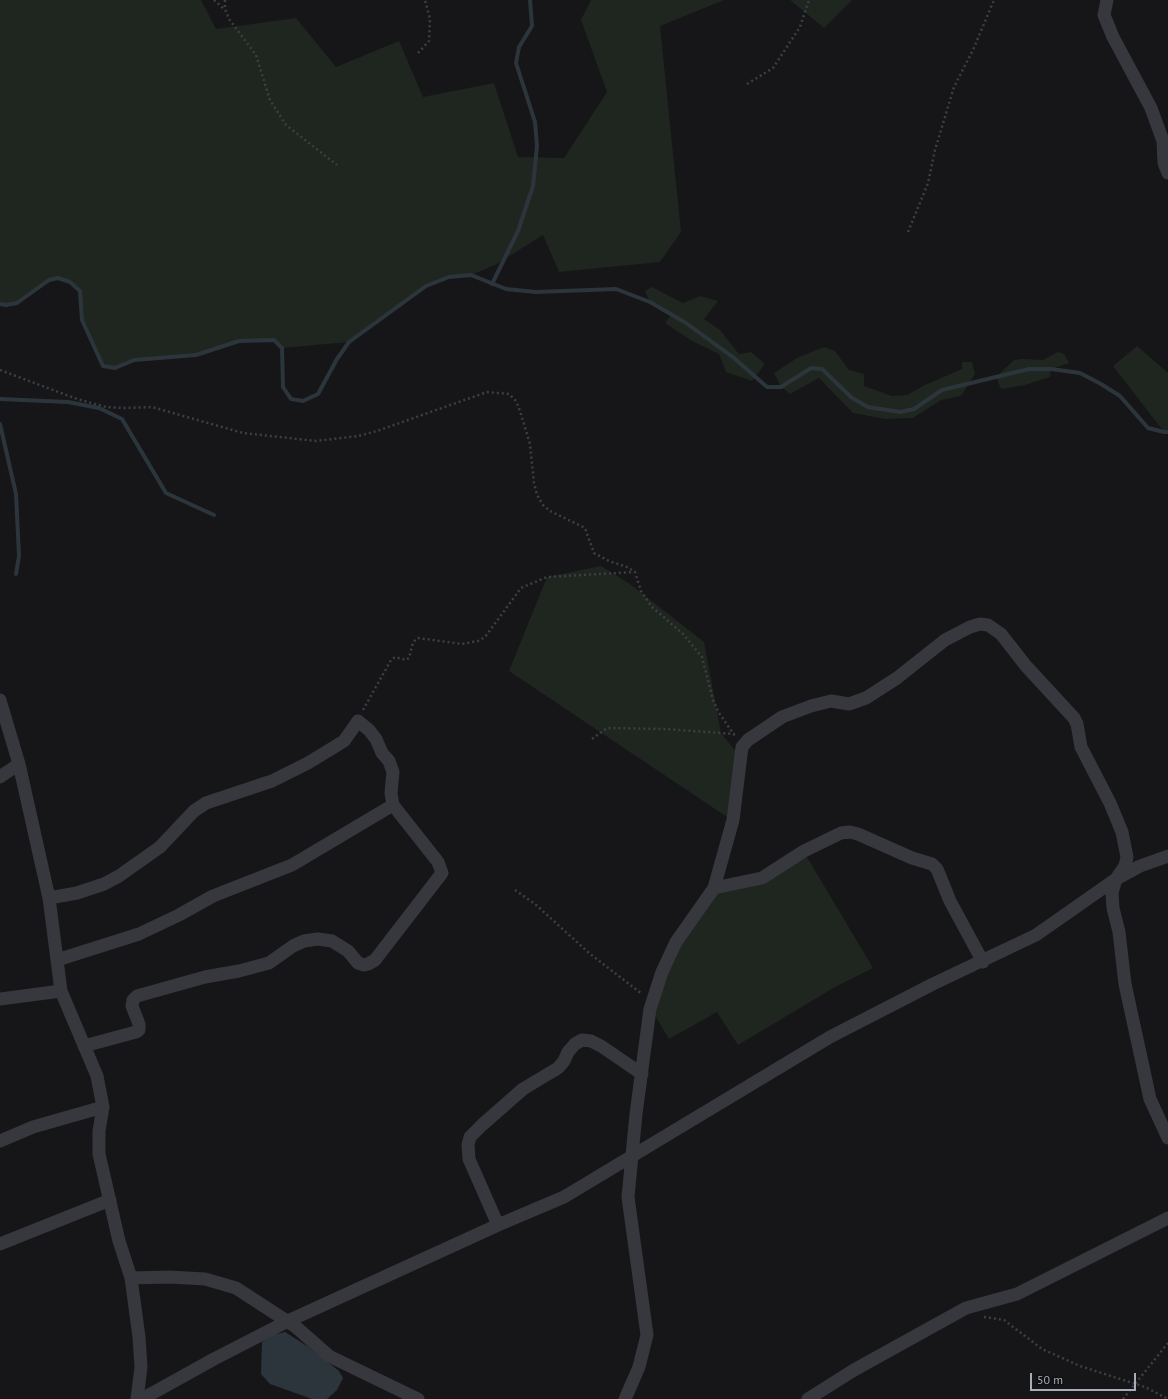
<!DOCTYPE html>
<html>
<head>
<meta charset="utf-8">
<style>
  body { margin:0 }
  #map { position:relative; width:1168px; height:1399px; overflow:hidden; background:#161618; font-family:"PT Sans",sans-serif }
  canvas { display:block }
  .scale { position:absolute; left:1030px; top:1373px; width:106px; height:18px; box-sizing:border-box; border:2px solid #a8adb8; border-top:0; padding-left:5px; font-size:12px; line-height:14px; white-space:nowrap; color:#a8adb8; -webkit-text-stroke:3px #111113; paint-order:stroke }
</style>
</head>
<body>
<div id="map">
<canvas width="1168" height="1399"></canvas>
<div class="scale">50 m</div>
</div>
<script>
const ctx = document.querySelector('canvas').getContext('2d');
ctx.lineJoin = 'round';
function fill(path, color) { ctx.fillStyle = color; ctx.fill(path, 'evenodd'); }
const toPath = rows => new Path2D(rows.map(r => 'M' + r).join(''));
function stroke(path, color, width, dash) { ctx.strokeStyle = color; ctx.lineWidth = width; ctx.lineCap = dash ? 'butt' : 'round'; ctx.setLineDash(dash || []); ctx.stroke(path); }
const green = toPath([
  [0,0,201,0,216,29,296,18,336,67,399,41,423,97,494,83,518,157,564,158,607,92,581,20,591,0,724,0,660,26,681,232,660,262,559,272,543,235,495,265,471,275,449,277,426,286,349,342,282,348,274,340,239,341,196,355,134,360,115,368,103,366,97,358,82,320,80,291,70,282,58,278,49,280,17,303,6,305,0,304],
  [790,0,852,0,824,28],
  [652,287,683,303,700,296,718,301,704,319,720,330,739,354,751,352,765,364,752,381,726,372,719,354,692,341,665,323,672,314,650,302,645,291],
  [1137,346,1168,373,1168,432,1164,432,1113,366],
  [824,347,835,351,849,370,864,374,864,386,892,396,907,395,925,385,962,369,962,362,972,362,975,374,961,396,941,400,913,418,885,419,853,413,819,378,790,394,781,387,774,373,797,358],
  [1058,352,1064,354,1069,363,1051,369,1050,377,1025,385,1001,389,996,377,1014,360,1023,359,1043,360],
  [601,566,630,584,704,642,721,733,737,753,730,819,509,671,547,577],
  [804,852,873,968,835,987,738,1045,717,1012,669,1039,651,1009,676,945,709,895]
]);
const water = toPath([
  [285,1332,307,1346,339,1371,343,1378,337,1390,327,1399,312,1399,270,1384,261,1374,262,1342,273,1335]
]);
const stream = toPath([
  [492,284,518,231,533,186,537,146,535,122,516,63,519,47,532,26,530,0],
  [0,304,6,305,17,303,49,280,58,278,70,282,80,291,82,320,103,366,115,368,134,360,196,355,239,341,274,340,282,348,283,387,291,399,303,401,318,394,337,359,349,342,426,286,449,277,471,275,506,289,536,292,616,289,650,302,686,323,734,358,767,387,781,387,811,368,822,369,852,398,868,407,900,412,914,409,942,390,1029,369,1051,369,1080,373,1101,384,1120,396,1148,428,1164,432,1168,432],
  [0,399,68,402,99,408,122,419,166,493,214,515],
  [0,424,16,494,19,556,16,574]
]);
const path = toPath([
  [214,0,224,9],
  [225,0,225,9,229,19,256,55,270,100,286,125,337,165],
  [418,53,429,41,430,19,425,0],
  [747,84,773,68,800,27,809,0],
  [908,232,928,183,935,150,954,87,973,50,994,0],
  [0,370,77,399,106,407,125,408,152,407,243,433,316,441,358,436,377,431,487,392,509,394,516,401,520,411,530,444,534,483,537,495,543,505,550,511,585,528,594,553,609,561,627,567,635,572,641,591,651,606,683,634,702,657,713,700,719,713,735,736],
  [363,710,391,660,395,657,406,660,409,658,413,642,418,638,462,644,478,641,485,637,521,588,547,577,634,572],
  [592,739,607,728,666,729,734,734],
  [515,890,535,904,589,953,642,994],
  [984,1317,1004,1320,1042,1349,1080,1366,1145,1387,1168,1399],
  [1123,1399,1168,1343]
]);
const street = toPath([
  [1107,0,1104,15,1113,37,1151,108,1163,141,1164,163,1168,173],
  [0,700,19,764,49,898,61,991,97,1076,103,1107,99,1131,99,1154,119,1241,131,1278,139,1337,141,1367,137,1399],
  [0,777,19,764],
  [714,888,762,878,804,851,841,833,850,832,858,834,912,858,932,864,937,869,950,901,983,962],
  [49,898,77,893,104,884,119,876,160,847,194,811,206,803,272,781,308,763,344,741,358,721,369,730,376,739,382,753,389,761,393,772,391,793,393,805,438,862,442,873,375,960,368,964,364,965,358,963,348,951,332,941,318,939,304,941,293,946,269,963,239,971,205,977,137,996,133,1000,132,1006,139,1024,139,1030,136,1032,84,1046],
  [57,960,139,934,179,915,213,896,292,865,393,805],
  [0,999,61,991],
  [0,1141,33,1127,103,1107],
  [498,1225,469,1159,468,1145,470,1137,482,1125,523,1089,558,1068,564,1061,568,1052,575,1044,582,1040,591,1041,601,1046,642,1074],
  [0,1244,110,1200],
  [131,1278,169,1277,205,1279,236,1288,296,1327,329,1356,418,1399],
  [142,1399,214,1359,288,1321,498,1225,564,1197,830,1037,933,984,1036,935,1116,879,1140,866,1168,856],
  [625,1399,639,1367,647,1335,628,1197,636,1114,650,1009,662,972,676,942,714,888,733,820,742,747,748,740,782,717,811,706,831,701,849,704,866,698,897,678,945,640,970,627,980,624,988,625,1001,634,1026,666,1074,718,1077,724,1081,747,1110,803,1122,832,1127,857,1125,866,1116,879,1112,893,1113,908,1119,932,1125,984,1150,1099,1168,1138],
  [808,1399,854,1370,966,1308,1017,1294,1168,1218]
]);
fill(green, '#1e261f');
fill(water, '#2c353c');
stroke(stream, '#2c353c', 4);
stroke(path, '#3d3f44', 2.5, [2, 3]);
stroke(street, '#37383d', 13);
</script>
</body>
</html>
